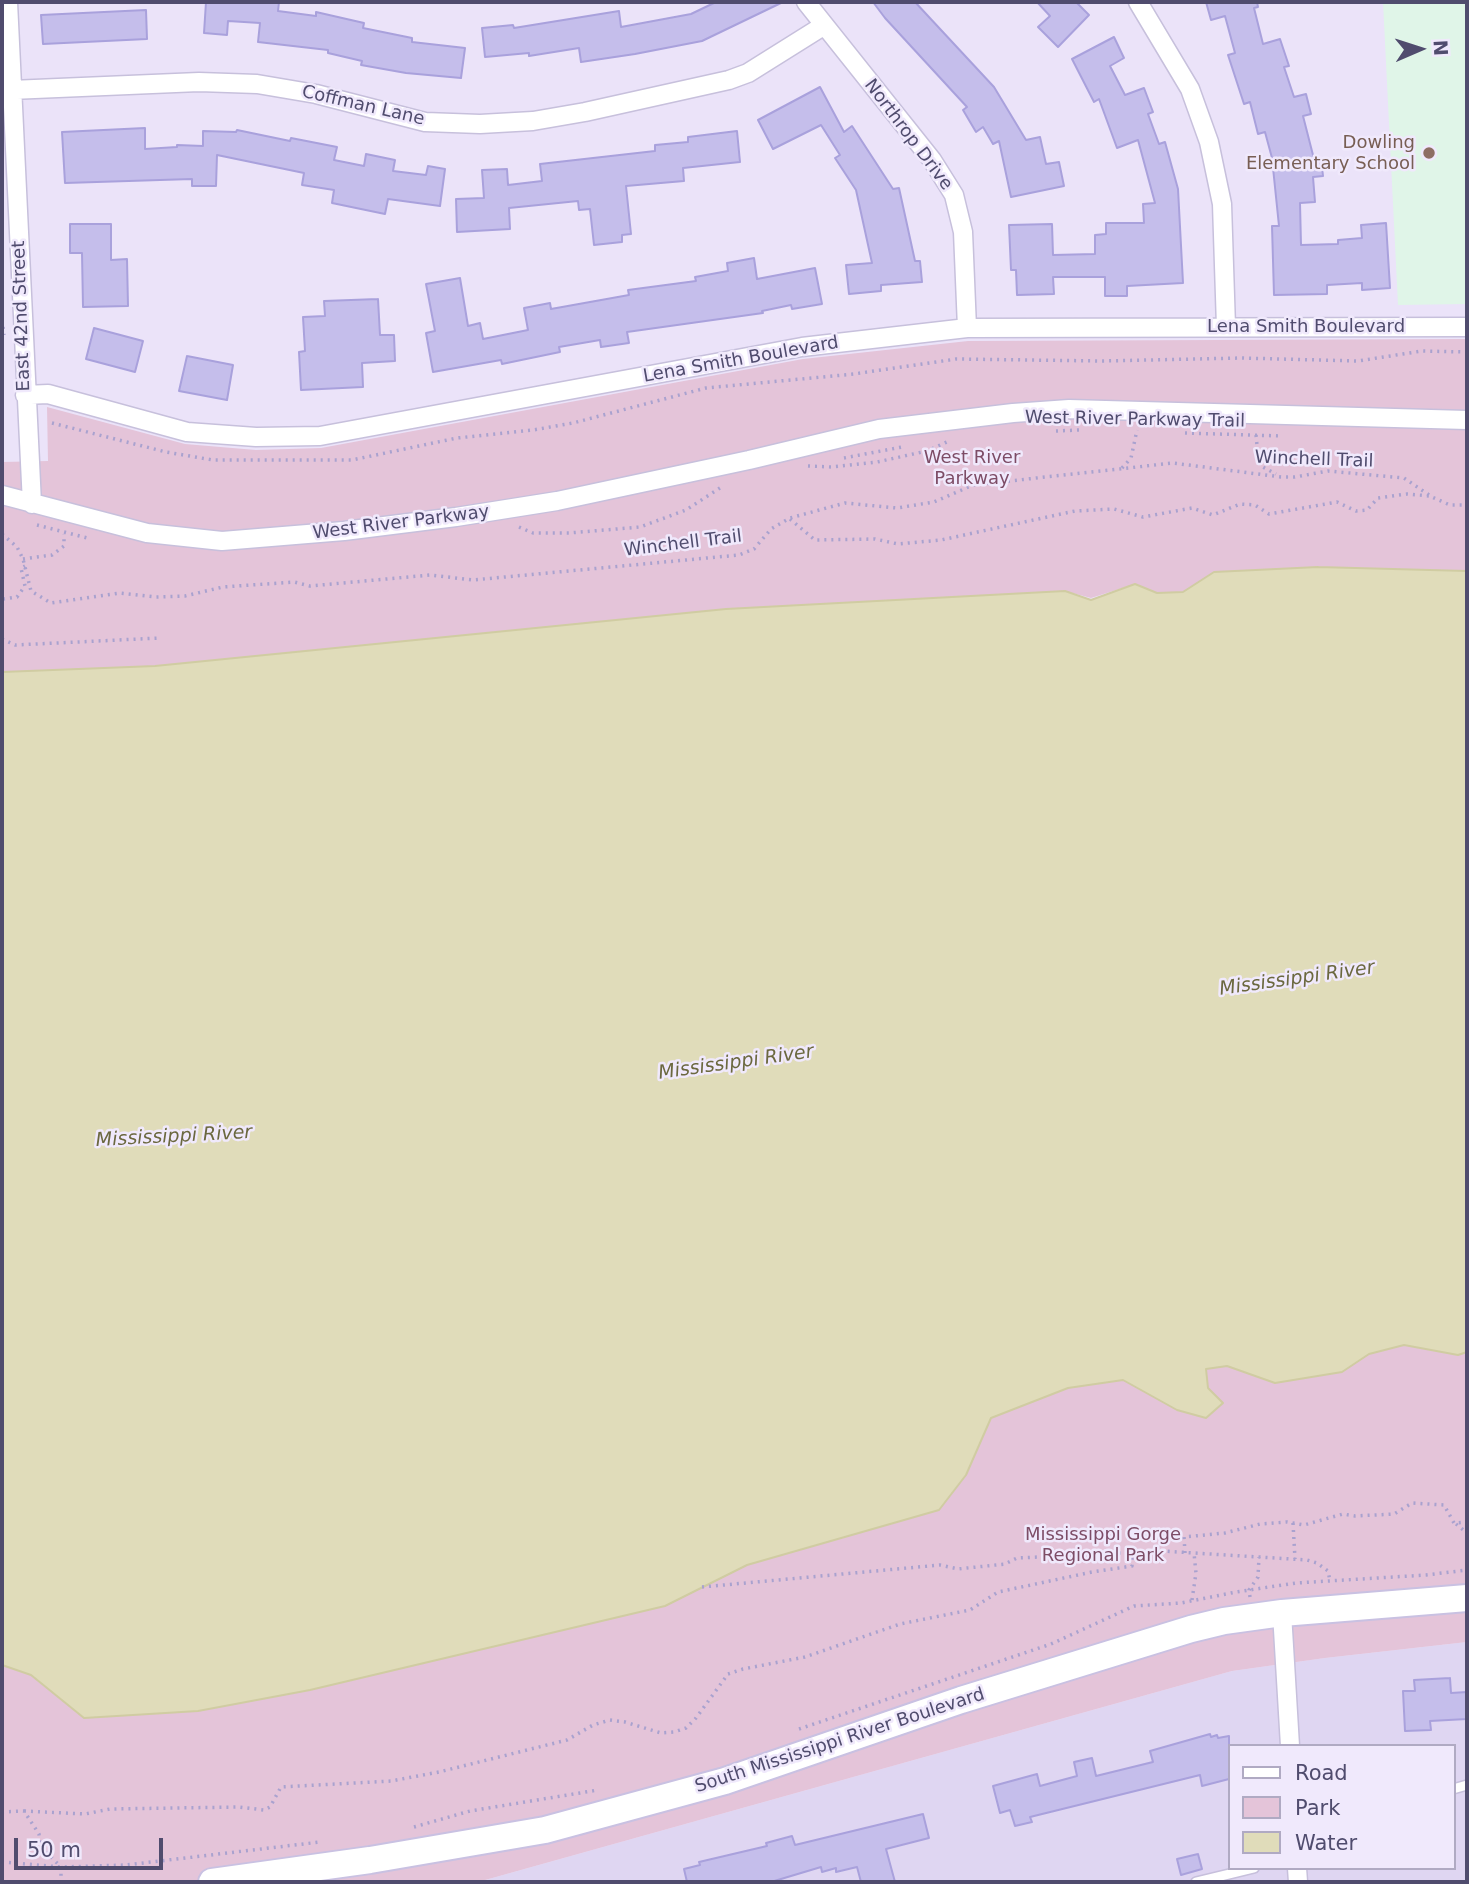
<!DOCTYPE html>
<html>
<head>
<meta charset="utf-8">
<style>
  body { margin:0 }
  #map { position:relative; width:1469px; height:1884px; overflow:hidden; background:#ebe3f9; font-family:"DejaVu Sans",sans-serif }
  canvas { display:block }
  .frame { position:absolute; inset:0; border:4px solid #504c6e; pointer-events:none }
  .legend { position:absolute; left:1228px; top:1744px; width:228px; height:126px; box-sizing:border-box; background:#f0e9fc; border:2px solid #b0aac3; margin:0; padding:9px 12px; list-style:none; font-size:21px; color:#504c6e }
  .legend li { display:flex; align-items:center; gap:14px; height:35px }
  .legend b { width:35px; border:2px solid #b0aac3 }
  .north { position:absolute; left:1385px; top:14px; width:70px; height:70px; -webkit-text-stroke:5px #f0e9fc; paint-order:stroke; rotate:87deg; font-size:19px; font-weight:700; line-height:28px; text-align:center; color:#504c6e }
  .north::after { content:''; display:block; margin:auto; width:24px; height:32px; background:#504c6e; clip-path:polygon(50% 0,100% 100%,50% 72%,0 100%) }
  .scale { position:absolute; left:14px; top:1838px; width:149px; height:32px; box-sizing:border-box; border:4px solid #504c6e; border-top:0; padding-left:9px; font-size:21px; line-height:24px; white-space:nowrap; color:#504c6e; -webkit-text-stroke:5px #f0e9fc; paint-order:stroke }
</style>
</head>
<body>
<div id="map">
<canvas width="1469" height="1884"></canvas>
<div class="frame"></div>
<ul class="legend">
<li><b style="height:9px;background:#fff"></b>Road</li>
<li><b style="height:19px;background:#e4c4d9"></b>Park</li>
<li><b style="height:19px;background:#e0dcba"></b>Water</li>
</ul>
<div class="north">N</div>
<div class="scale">50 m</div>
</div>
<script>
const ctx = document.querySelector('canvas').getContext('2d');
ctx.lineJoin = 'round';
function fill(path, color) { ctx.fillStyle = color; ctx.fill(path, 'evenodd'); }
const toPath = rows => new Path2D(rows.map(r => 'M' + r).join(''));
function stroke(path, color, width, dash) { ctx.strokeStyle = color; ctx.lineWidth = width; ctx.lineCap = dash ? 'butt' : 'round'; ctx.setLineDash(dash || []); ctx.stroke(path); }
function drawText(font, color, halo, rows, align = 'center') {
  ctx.font = font + ' "DejaVu Sans",sans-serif'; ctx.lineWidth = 5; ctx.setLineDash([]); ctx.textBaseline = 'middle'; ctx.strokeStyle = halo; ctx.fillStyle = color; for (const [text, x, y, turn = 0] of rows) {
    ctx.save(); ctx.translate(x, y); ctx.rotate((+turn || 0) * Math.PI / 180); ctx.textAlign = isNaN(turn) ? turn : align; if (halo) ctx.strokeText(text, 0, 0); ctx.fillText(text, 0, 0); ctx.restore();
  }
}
const residential = toPath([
  [1467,1642,1467,1882,478,1882,1232,1671,1325,1658],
  [1229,1746,1453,1746,1453,1868,1229,1868]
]);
const education = toPath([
  [1383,2,1467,2,1467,304,1398,305]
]);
const green = toPath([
  [1467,339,1467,571,1318,567,1214,572,1183,592,1157,593,1135,584,1091,598,1065,591,726,609,155,666,2,672,2,462,48,461,47,407,185,444,256,450,321,448,803,359,968,341],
  [1404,1345,1458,1355,1467,1352,1467,1642,1325,1658,1232,1671,478,1882,2,1882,2,1665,31,1675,84,1718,198,1711,310,1690,665,1606,747,1565,939,1510,966,1475,991,1418,1068,1388,1123,1380,1177,1410,1208,1387,1206,1369,1227,1366,1275,1383,1342,1372,1369,1354]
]);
const water = toPath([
  [1318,567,1467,571,1467,1352,1458,1355,1404,1345,1369,1354,1342,1372,1275,1383,1227,1366,1206,1369,1208,1388,1223,1403,1206,1418,1177,1410,1123,1380,1068,1388,991,1418,966,1475,939,1510,747,1565,665,1606,310,1690,198,1711,84,1718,31,1675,2,1665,2,672,155,666,726,609,1065,591,1091,600,1135,584,1157,593,1183,592,1214,572,1318,567]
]);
const building = toPath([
  [206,2,279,2,278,11,316,16,316,12,364,23,363,28,412,38,412,42,465,48,461,78,406,73,361,65,362,61,328,53,328,50,258,42,260,23,228,21,227,35,204,33,206,2],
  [716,2,783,2,702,41,635,54,581,62,579,48,529,56,529,53,485,57,482,28,513,25,514,28,619,11,621,27,691,14,716,2],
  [873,2,915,2,994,87,1026,140,1040,137,1046,164,1059,162,1064,186,1011,197,999,141,993,144,983,127,976,132,963,110,967,107,885,18,873,2],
  [1037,2,1076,2,1089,15,1058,47,1038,27,1050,16,1037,2],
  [1206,2,1257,2,1258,7,1254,8,1263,44,1280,39,1289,66,1284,67,1294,97,1306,94,1311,114,1303,116,1314,159,1321,158,1323,176,1313,177,1315,202,1300,203,1301,245,1338,244,1338,240,1362,238,1361,225,1386,223,1390,288,1362,290,1362,283,1327,285,1327,294,1274,295,1272,226,1279,226,1272,158,1265,132,1258,134,1250,102,1244,104,1228,55,1235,53,1225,16,1211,20,1206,2],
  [146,10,147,39,43,44,41,15,146,10],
  [1114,37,1124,58,1110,66,1125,95,1144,88,1153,112,1148,114,1159,144,1165,142,1178,189,1183,283,1127,286,1127,296,1105,296,1105,277,1053,277,1054,294,1017,295,1016,270,1011,270,1009,225,1052,224,1053,255,1095,254,1095,235,1106,234,1106,223,1144,223,1143,204,1155,203,1138,140,1117,148,1099,99,1094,102,1072,59,1114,37],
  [820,87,844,132,852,126,893,189,899,188,915,261,920,261,922,282,881,285,881,291,849,294,846,265,872,263,856,190,835,158,840,155,821,125,773,149,758,120,820,87],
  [145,128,145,149,177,147,177,145,203,146,203,131,236,132,237,130,290,141,291,138,337,147,334,160,364,166,366,154,395,160,393,171,426,175,428,166,445,169,440,206,388,199,385,214,332,203,334,190,302,185,304,173,217,155,216,186,192,186,192,179,65,183,62,132,145,128],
  [737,131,740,162,683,168,684,181,626,186,631,234,622,235,622,242,594,245,590,209,579,210,578,201,509,208,510,229,457,232,456,199,484,198,482,170,507,169,508,185,542,181,540,164,655,151,655,145,688,142,688,137,737,131],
  [70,224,111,224,111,260,127,259,128,306,83,307,82,253,70,253,70,224],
  [754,258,757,279,815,268,822,304,792,309,791,305,762,311,763,313,627,332,629,343,601,347,600,340,559,347,560,352,502,364,501,360,433,372,426,333,435,331,426,284,460,278,468,326,480,323,483,339,528,330,524,308,550,303,551,309,629,295,628,290,696,281,695,277,728,271,727,263,754,258],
  [378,299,380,335,394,335,395,361,362,363,363,387,301,390,299,352,305,351,303,317,325,316,324,301,378,299],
  [94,328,143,341,135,372,86,359,94,328],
  [187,356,233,365,227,400,179,391,187,356],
  [1450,1678,1451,1693,1467,1692,1467,1719,1430,1721,1431,1730,1405,1731,1403,1691,1415,1691,1414,1680,1450,1678],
  [1210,1734,1211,1737,1217,1735,1218,1738,1229,1736,1229,1779,1202,1786,1200,1775,1030,1817,1032,1822,1015,1826,1010,1810,1000,1813,993,1786,1037,1774,1040,1786,1077,1776,1074,1762,1092,1758,1096,1776,1153,1762,1150,1751,1210,1734],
  [923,1814,929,1838,886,1849,895,1882,861,1882,857,1867,836,1872,836,1868,822,1872,821,1867,771,1882,687,1882,684,1869,700,1865,699,1862,767,1846,766,1843,792,1836,795,1845,923,1814],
  [1198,1854,1202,1869,1181,1875,1177,1859,1198,1854]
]);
const path = toPath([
  [2,320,4,335],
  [52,423,166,452,213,460,352,460,457,438,533,430,573,423,706,388,854,374,956,359,1103,361,1241,358,1358,361,1422,351,1467,352],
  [1056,431,1079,430],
  [1185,433,1282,436],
  [1256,435,1259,465,1276,474],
  [844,458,902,447],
  [808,466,832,467,877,462,927,451,949,441],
  [1122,468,1131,458,1137,430],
  [790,519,815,540,875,539,898,544,941,540,1075,511,1114,509,1143,517,1192,508,1213,515,1240,504,1255,505,1269,514,1337,502,1356,511,1367,510,1378,498,1407,494,1430,496],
  [37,525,91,539],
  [519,527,533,533,569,533,640,527,686,510,723,486],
  [2,534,17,547,23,559,31,591,51,603,120,593,156,597,185,596,223,587,294,582,310,586,430,575,473,580,739,555,754,549,771,529,790,518,845,503,897,508,934,502,973,485,1173,463,1281,477,1295,477,1328,471,1404,478,1432,497,1450,505,1467,505],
  [23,559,52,555,64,546,64,534],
  [3,599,17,597,25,586,21,568,25,566],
  [2,639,15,645,160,638],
  [1293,1523,1295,1559],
  [1456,1524,1467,1533],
  [1185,1553,1184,1537,1225,1533,1260,1524,1287,1522,1304,1525,1343,1514,1355,1516,1394,1514,1412,1503,1444,1505,1454,1523,1467,1522],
  [702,1587,940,1565,958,1569,1005,1564,1017,1558,1162,1551,1307,1560,1317,1563,1328,1571,1330,1581],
  [1250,1597,1249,1590,1258,1577,1259,1557],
  [1192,1600,1196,1573,1194,1553],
  [799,1729,1051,1644,1134,1606,1181,1603,1236,1592,1296,1583,1426,1575,1467,1570],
  [24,1811,85,1814,110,1809,239,1807,264,1810,270,1807,281,1787,391,1781,439,1772,567,1740,593,1725,610,1720,625,1722,661,1733,674,1732,686,1728,696,1718,728,1674,743,1669,805,1657,900,1624,970,1610,998,1592,1092,1572,1132,1566,1132,1553],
  [2,1812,24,1811,39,1834,40,1846,61,1867,61,1882],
  [414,1827,470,1811,598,1790],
  [2,1862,61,1867,126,1865,320,1842]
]);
const lane = toPath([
  [1453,1789,1467,1785],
  [1196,1882,1254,1868]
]);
const street = toPath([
  [8,2,32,504],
  [806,2,932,160,954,195,963,232,967,328],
  [1138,2,1190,89,1209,142,1222,204,1226,327],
  [11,90,199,82,257,84,316,94,425,122,480,124,533,121,585,112,729,80,748,73,823,26],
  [25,395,48,394,187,432,256,437,320,436,802,347,967,328,1467,327],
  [2,495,147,533,222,541,344,531,456,517,557,501,749,460,879,429,1013,413,1069,409,1467,420],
  [1282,1613,1290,1746],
  [1297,1868,1298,1882]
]);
const secondary = toPath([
  [212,1882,370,1860,545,1830,725,1781,961,1700,1191,1629,1224,1621,1282,1613,1467,1598]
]);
const markers = [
  [1429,153,7,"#8d6e63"]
];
const streetNames = [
  ["Coffman Lane",363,106,13],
  ["Northrop Drive",908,135,53],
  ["East 42nd Street",22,316,-92],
  ["Lena Smith Boulevard",1306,327],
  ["Lena Smith Boulevard",741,360,-10],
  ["West River Parkway Trail",1135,420,1],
  ["Winchell Trail",1314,460,2],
  ["West River Parkway",401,523,-7],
  ["Winchell Trail",683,544,-7],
  ["South Mississippi River Boulevard",840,1741,-18]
];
const educationNames = [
  ["Dowling",1415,143],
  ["Elementary School",1415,164]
];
const parkNames = [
  ["West River",972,458],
  ["Parkway",972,479],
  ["Mississippi Gorge",1103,1535],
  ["Regional Park",1103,1556]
];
const waterNames = [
  ["Mississippi River",1297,979,-8],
  ["Mississippi River",736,1063,-8],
  ["Mississippi River",174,1137,-3]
];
fill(residential, '#dfd6f2');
fill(education, '#e0f5e8');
fill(green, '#e4c4d9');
fill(water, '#e0dcba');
stroke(water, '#d0cca2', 2);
fill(building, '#c5beeb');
stroke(building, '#a9a1dc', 2);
stroke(lane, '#c7c0dc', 12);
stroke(street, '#c7c0dc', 21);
stroke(secondary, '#c9c1e2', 30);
stroke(path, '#a9a2cf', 3.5, [2, 5]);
stroke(lane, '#fff', 9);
stroke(street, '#fff', 18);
stroke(secondary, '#fff', 26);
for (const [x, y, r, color] of markers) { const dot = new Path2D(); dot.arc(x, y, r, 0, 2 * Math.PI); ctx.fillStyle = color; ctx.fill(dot); stroke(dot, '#f0e9fc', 2.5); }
drawText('18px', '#504c6e', '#f0e9fc', streetNames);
drawText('18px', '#785e54', '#f0e9fc', educationNames, 'right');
drawText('18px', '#7d4c66', '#f0e9fc', parkNames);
drawText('italic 19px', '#6b683f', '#f0e9fc', waterNames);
</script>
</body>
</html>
